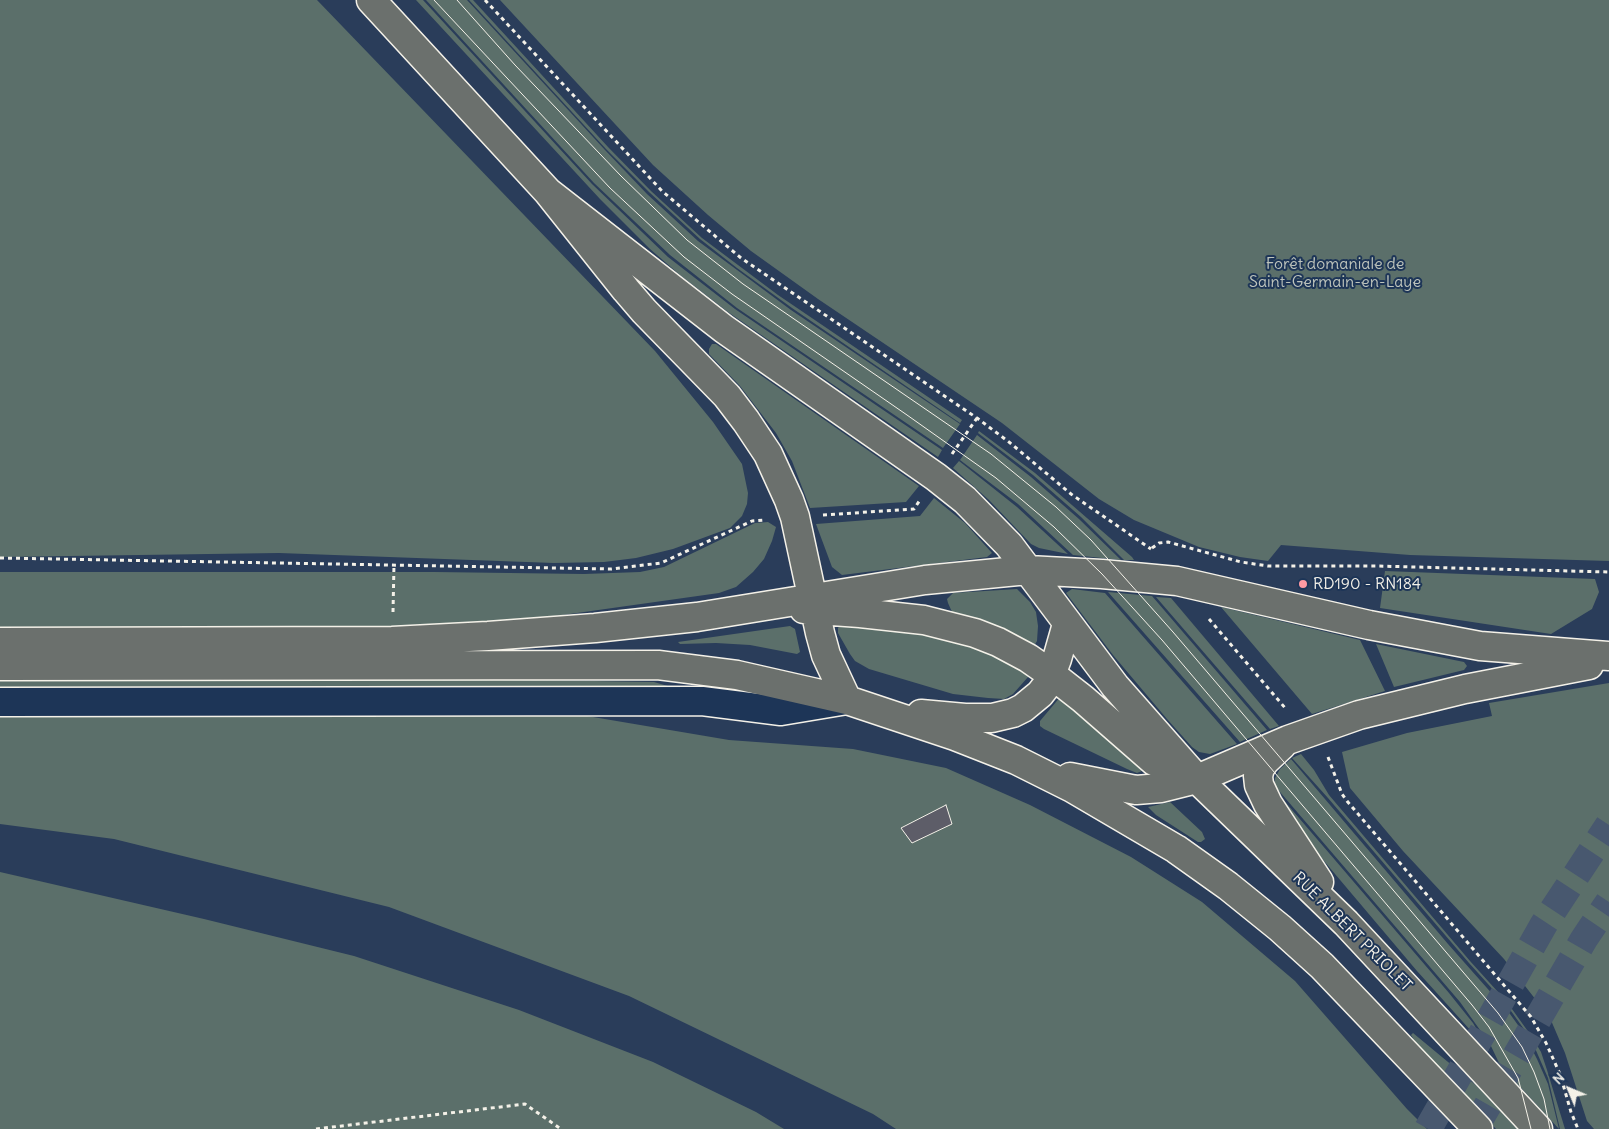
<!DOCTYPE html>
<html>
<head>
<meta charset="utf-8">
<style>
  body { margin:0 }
  #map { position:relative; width:1609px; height:1129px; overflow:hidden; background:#2a3d5a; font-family:Delius,sans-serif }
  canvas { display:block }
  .north { position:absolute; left:1544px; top:1064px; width:50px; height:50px; -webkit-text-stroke:4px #1d3557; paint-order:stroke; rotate:315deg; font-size:14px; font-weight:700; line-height:20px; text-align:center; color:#f4f1e8 }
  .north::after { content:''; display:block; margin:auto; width:18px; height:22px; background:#f4f1e8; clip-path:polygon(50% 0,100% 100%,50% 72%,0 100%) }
</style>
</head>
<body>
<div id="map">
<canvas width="1609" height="1129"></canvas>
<div class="north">N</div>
</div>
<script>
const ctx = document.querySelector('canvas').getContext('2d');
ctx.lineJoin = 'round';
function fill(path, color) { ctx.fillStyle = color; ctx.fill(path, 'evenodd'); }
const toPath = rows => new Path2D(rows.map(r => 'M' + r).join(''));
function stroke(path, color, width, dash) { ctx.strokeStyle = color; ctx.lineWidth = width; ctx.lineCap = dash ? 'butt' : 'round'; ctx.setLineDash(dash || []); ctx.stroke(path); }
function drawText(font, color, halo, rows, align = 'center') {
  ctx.font = font + ' Delius,sans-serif'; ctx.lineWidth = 4; ctx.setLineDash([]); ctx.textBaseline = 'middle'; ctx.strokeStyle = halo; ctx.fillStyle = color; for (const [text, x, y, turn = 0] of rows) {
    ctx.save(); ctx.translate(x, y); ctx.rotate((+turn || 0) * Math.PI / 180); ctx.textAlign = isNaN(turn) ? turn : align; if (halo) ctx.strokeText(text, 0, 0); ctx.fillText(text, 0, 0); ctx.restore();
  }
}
const green = toPath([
  [0,0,317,0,655,351,713,422,742,464,748,493,747,504,742,516,730,528,673,549,636,558,604,562,554,563,279,553,0,557],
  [416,0,423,0,592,184,668,257,735,309,942,450,938,457,728,312,680,275,650,249,600,199],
  [426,0,467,0,605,150,647,194,698,241,791,310,960,424,943,448,737,308,670,255,594,183],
  [469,0,473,0,608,147,651,191,702,238,778,295,962,420,960,423,792,308,737,268,700,239,649,192,606,149],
  [500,0,1609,0,1609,561,1410,555,1281,545,1268,561,1240,557,1199,547,1134,520,1099,499,1002,423,818,299,751,251,708,215,653,165],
  [712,344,716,344,919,486,906,502,810,508,792,461,776,433,740,386,709,354,709,349],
  [979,431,1035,473,1132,557,1134,560,1124,560,1081,517,1033,475,978,433],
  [977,435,1031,477,1079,519,1121,560,1073,555,1018,504,960,460],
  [959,461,1017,507,1068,554,1039,548,1031,544,989,500,953,468],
  [934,498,965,523,992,553,987,557,842,575,832,567,816,524,920,516],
  [768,522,776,527,772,541,764,559,753,572,736,587,719,593,506,623,278,635,0,632,0,572,435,572,584,574,640,572,664,567,755,523],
  [1385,571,1595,579,1599,592,1592,609,1551,634,1380,608],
  [1017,589,1030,602,1036,612,1038,626,1037,641,1034,646,1031,646,957,616,952,612,948,603,947,599,953,593],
  [1072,589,1105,593,1237,744,1210,754,1199,752,1192,747,1167,719,1113,655,1066,593],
  [1108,592,1152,596,1267,730,1240,742],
  [1156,597,1171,598,1279,726,1270,729],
  [1221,607,1360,640,1385,691,1312,714],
  [840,625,901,628,951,639,983,650,1024,670,1028,674,1028,677,1013,694,1004,699,988,698,953,694,869,669,855,661,850,654,838,633,838,628],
  [790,626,795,629,800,652,797,654,750,645,716,643,680,644,678,642],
  [1376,644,1464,662,1467,666,1464,670,1394,687],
  [0,671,654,682,695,694,0,692],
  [1609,683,1609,1129,1594,1129,1587,1121,1565,1053,1550,1018,1504,959,1403,851,1350,788,1342,752,1407,733,1492,716,1489,703],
  [1061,696,1142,768,1142,771,1137,773,1127,769,1044,729,1040,726,1040,721],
  [0,713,587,716,729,740,853,749,946,768,1030,805,1131,857,1202,902,1295,981,1407,1109,1427,1129,896,1129,873,1114,629,996,389,907,114,839,0,824],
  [1301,754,1314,770,1329,795,1470,961,1507,1002,1532,1037,1541,1052,1547,1070,1565,1129,1560,1129,1548,1078,1531,1039,1506,1004,1469,963,1328,798,1292,758],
  [1291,759,1448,944,1510,1014,1523,1032,1537,1059,1548,1084,1559,1129,1500,1065,1490,1044,1460,1002,1274,785,1275,778,1280,769],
  [1275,790,1449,993,1473,1023,1490,1052,1417,971,1297,829],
  [1170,802,1202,832,1205,839,1201,842,1198,842,1156,815,1148,807],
  [0,872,204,919,354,956,519,1010,653,1062,756,1112,784,1129,0,1129],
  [1413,1033,1477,1086,1517,1129,1496,1129,1416,1043,1411,1035]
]);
const building = toPath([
  [946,805,952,824,912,843,901,828,946,805]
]);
const highwayTunnel = toPath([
  [1428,1129,1544,924,1609,825],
  [1474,1129,1584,939,1609,902]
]);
const path = toPath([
  [485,0,662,191,741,258,977,418,1009,442,1071,494,1151,549],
  [952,454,977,418],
  [823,515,914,509,920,500],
  [1152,548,1159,543,1168,542,1241,562,1268,566,1376,566,1609,572],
  [0,558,611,569,661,563,752,521,764,520],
  [393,612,394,564],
  [1209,619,1286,709],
  [1328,757,1342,794,1347,801,1531,1017,1546,1043,1560,1074,1571,1112,1578,1129],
  [316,1129,525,1104,561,1129]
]);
const minor = toPath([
  [0,702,702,701,781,711,847,700]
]);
const major = toPath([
  [371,0,548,192,626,290,644,311,727,396,746,421,768,454,789,500,795,517,820,633,826,655,847,700],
  [548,192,724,329,936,477,965,500,1009,545,1115,686,1197,779,1346,923,1538,1129],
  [804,609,860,613,924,620,975,633,998,642,1028,658,1051,674,1083,699,1154,761,1189,775],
  [0,642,392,641,488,636,595,628,697,617,925,580,1028,570,1102,574,1177,581,1369,625,1480,646,1609,656],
  [0,666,658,665,737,675,847,700,955,736,1016,760,1072,788,1176,849,1228,886,1280,928,1322,966,1478,1129],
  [921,714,965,718,992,718,1013,713,1023,708,1040,694,1047,685,1057,659,1067,624],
  [1282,745,1265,761,1260,768,1258,776,1259,785,1268,804,1319,882],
  [1070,777,1136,790,1161,788,1197,779,1288,740,1359,715,1465,689,1589,665]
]);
const tram = toPath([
  [434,0,610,188,684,257,732,294,907,415,996,478,1054,527,1102,574,1162,640,1472,1005,1489,1027,1518,1078,1531,1129],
  [457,0,515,65,621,176,687,240,743,284,991,454,1056,507,1091,540,1173,632,1498,1013,1522,1047,1534,1072,1544,1099,1550,1129]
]);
const markers = [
  [1303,584,5,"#ff9aa2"]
];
const parkNames = [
  ["Forêt domaniale de",1335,264],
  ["Saint-Germain-en-Laye",1335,282]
];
const poiNames = [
  ["RD190 - RN184",1313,584]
];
const streetNames = [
  ["RUE ALBERT PRIOLET",1352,932,45]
];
fill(green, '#5b6f6a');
fill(building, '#5d5d68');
stroke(building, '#f4f1e8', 1);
stroke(highwayTunnel, '#48586f', 28, [28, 14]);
stroke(minor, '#f4f1e8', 31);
stroke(major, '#f4f1e8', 31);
stroke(path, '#f4f1e8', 3, [4, 4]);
stroke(minor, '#1d3557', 28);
stroke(major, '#6b706d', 28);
stroke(tram, '#f4f1e8', 1);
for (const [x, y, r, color] of markers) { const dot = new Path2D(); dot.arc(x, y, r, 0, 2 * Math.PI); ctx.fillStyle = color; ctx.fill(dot); stroke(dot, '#1d3557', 2); }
drawText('16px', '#bec4bc', '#1d3557', parkNames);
drawText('16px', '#f4f1e8', '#1d3557', poiNames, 'left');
drawText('16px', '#f4f1e8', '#1d3557', streetNames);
</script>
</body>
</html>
